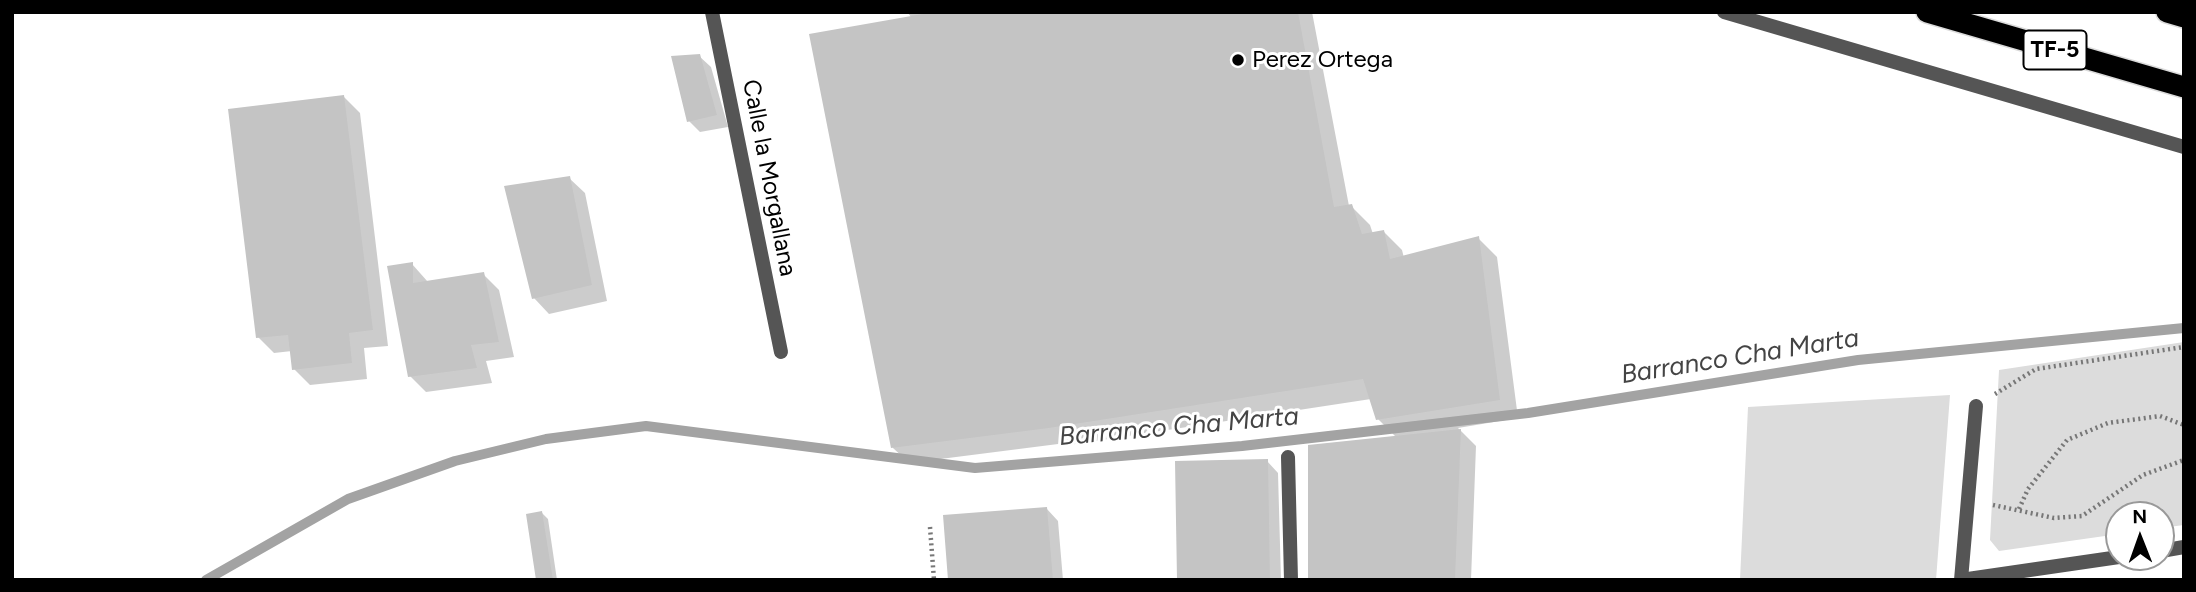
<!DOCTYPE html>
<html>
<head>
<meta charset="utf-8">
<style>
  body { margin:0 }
  #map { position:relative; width:2196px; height:592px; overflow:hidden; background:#fff; font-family:Figtree,sans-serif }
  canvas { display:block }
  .frame { position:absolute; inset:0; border:14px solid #000; pointer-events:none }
  .north { position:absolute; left:2105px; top:501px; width:70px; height:70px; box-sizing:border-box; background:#fff; border:2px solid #999; border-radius:50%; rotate:359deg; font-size:19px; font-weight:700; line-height:28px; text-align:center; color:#000 }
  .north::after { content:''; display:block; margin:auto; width:24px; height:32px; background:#000; clip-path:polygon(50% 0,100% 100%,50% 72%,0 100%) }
</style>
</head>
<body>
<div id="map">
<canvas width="2196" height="592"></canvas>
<div class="frame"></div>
<div class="north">N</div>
</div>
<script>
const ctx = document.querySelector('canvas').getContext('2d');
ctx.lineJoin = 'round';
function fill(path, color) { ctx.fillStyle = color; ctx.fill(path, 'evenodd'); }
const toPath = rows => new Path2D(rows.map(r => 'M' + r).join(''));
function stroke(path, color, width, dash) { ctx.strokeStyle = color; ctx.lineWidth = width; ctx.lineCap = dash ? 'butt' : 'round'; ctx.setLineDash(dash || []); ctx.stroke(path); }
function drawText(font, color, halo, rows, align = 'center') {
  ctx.font = font + ' Figtree,sans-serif'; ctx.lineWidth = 6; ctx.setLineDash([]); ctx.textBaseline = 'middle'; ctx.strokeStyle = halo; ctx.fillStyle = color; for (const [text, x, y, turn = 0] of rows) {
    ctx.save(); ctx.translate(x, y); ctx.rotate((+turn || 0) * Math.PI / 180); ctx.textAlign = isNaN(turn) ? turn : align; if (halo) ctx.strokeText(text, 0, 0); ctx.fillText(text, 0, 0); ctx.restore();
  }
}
const green = toPath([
  [2184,342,2184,525,2161,528,2161,515,2119,515,2119,534,1999,551,1990,540,1999,370],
  [1950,395,1936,580,1740,580,1748,407]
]);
const shadow = toPath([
  [907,12,1312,12,1349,206,1351,206,1370,225,1373,234,1384,232,1402,250,1404,258,1478,238,1497,257,1518,418,1458,428,1476,446,1471,580,1309,580,1396,437,1378,419,1371,399,1069,445,1066,443,909,463,893,448,912,18],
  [699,56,711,67,728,127,700,132,689,121],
  [344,97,360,113,388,346,364,348,367,379,310,385,294,369,292,351,274,353,258,337],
  [569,178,585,193,607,301,549,314,534,298],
  [412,264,428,282,483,274,499,290,514,357,486,361,492,383,426,392,410,376],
  [1267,461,1278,473,1281,580,1179,580],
  [1047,509,1058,521,1063,580,950,580],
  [542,513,548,519,557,580,538,580]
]);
const stream = toPath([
  [206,580,348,499,455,461,546,439,646,426,975,468,1242,446,1528,413,1858,360,2184,328]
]);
const building = toPath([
  [934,12,1298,12,1334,207,1352,204,1362,234,1384,230,1390,259,1479,236,1500,400,1376,420,1363,379,1049,428,891,448,809,34],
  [700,54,717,115,687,122,671,56],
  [344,95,373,330,349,333,352,363,292,370,288,335,256,338,228,109],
  [570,176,592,285,532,299,504,186],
  [413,262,413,283,484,272,499,342,471,345,477,368,408,377,387,266],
  [1461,429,1455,580,1308,580,1308,445],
  [1268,459,1270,580,1177,580,1175,461],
  [1047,507,1053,580,948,580,943,515],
  [542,511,553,580,536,580,526,514]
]);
const path = toPath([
  [1995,394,2036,369,2184,347],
  [1993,505,2054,518,2082,516,2143,475,2184,460],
  [2019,509,2028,489,2067,440,2108,423,2160,416,2184,425],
  [930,527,934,580]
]);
const lane = toPath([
  [712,12,781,352]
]);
const street = toPath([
  [1724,12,2184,147],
  [1288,457,1291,580],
  [2161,551,2184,547],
  [1961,580,1976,406],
  [1961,580,2119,557]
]);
const highway = toPath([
  [1927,12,2184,87],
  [2167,12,2184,17]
]);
const markers = [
  [1238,60,7,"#000"]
];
const shields = [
  [2055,50,63]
];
const shieldNames = [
  ["TF-5",2055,50]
];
const poiNames = [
  ["Perez Ortega",1252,60]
];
const streetNames = [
  ["Calle la Morgallana",769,178,79]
];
const waterNames = [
  ["Barranco Cha Marta",1740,357,-9],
  ["Barranco Cha Marta",1179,427,-5]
];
fill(green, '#dcdcdc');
fill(shadow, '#0003');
stroke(stream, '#a3a3a3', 10);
fill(building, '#c4c4c4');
stroke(highway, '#dbdbdb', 24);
stroke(path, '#777', 4.5, [2, 3.5]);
stroke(lane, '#555', 14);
stroke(street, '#555', 14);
stroke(highway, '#000', 21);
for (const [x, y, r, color] of markers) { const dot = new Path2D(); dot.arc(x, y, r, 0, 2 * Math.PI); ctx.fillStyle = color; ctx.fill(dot); stroke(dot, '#fff', 2.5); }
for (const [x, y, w] of shields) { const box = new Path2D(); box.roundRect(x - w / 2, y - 19.5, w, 39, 5); ctx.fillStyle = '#fff'; ctx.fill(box); stroke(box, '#000', 2); }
drawText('bold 23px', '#000', null, shieldNames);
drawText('24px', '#000', '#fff', poiNames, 'left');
drawText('24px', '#000', '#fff', streetNames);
drawText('italic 26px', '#444', '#fff', waterNames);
</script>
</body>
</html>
